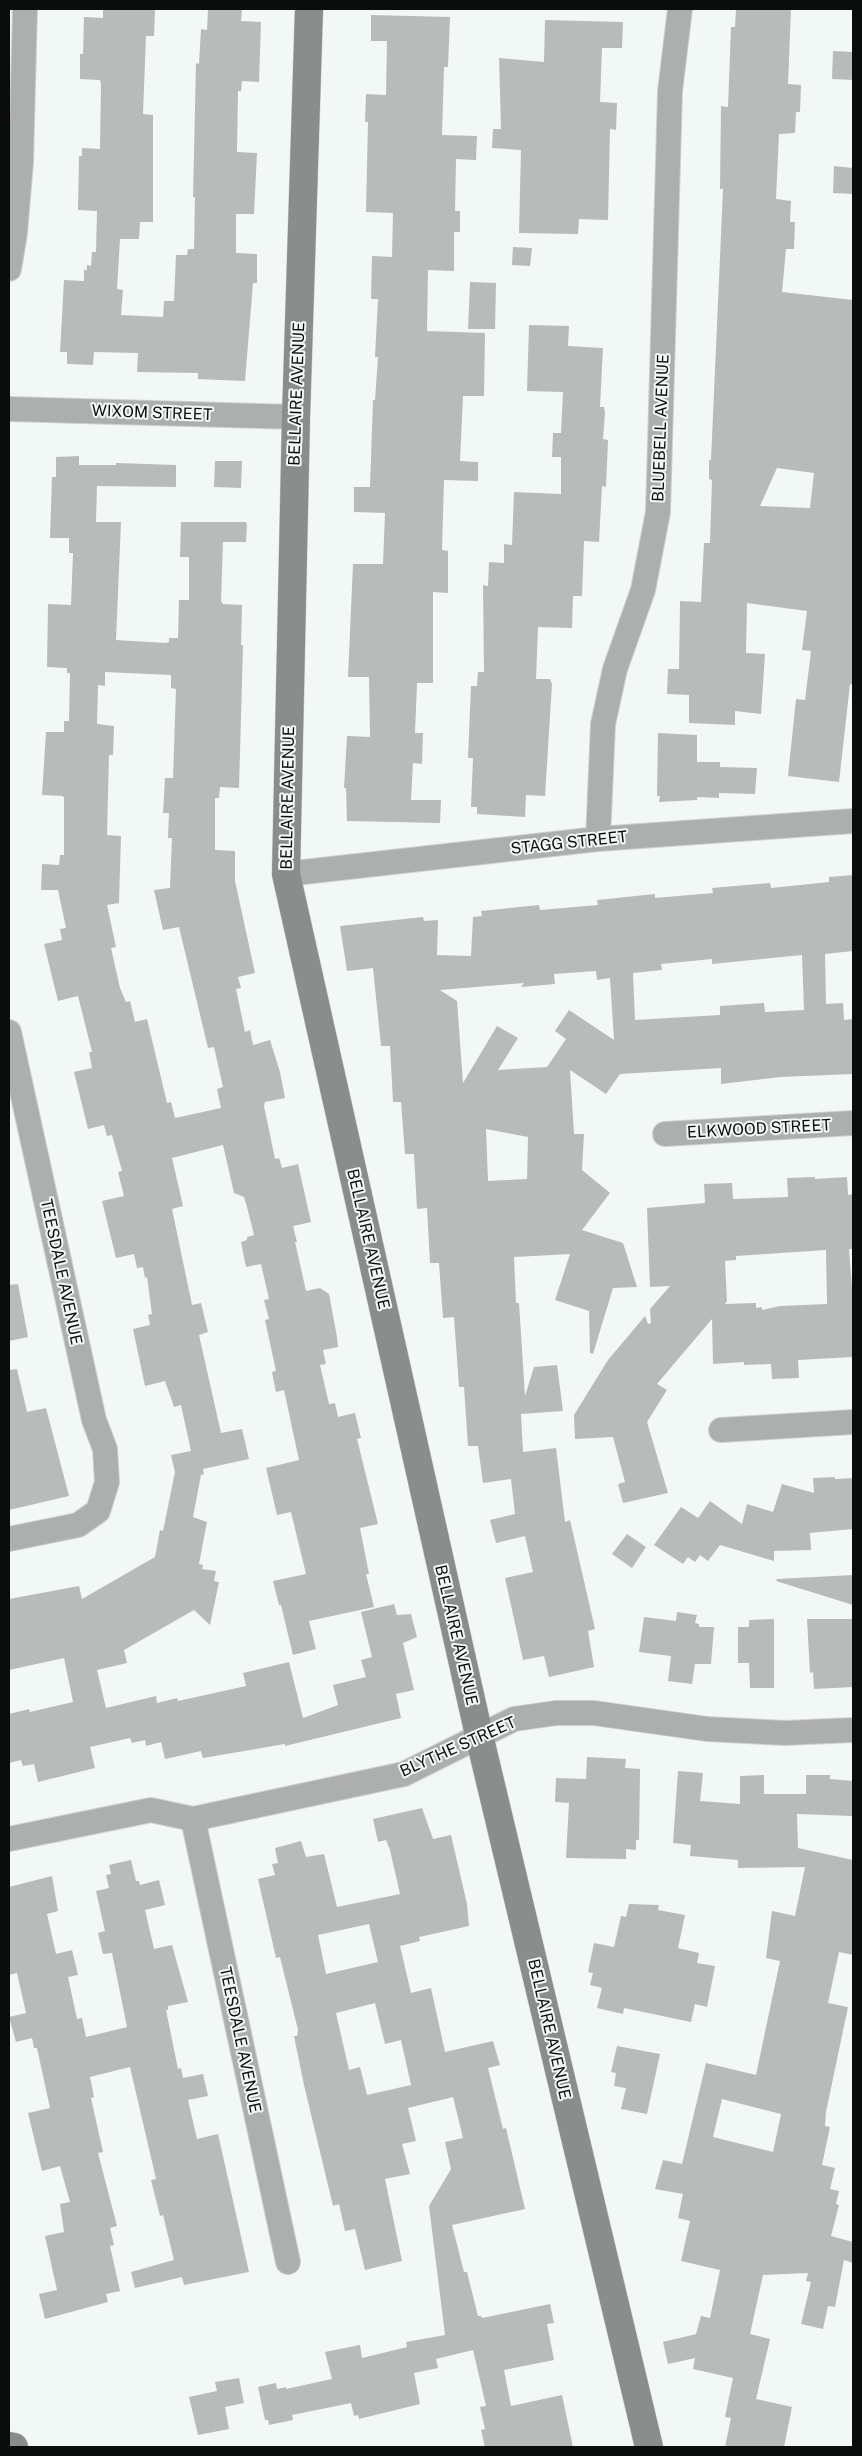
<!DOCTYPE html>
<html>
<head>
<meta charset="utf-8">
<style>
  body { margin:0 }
  #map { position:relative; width:862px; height:2456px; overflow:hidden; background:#f2f8f6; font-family:"Public Sans",sans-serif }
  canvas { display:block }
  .frame { position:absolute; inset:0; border:10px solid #0b0d0c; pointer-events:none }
</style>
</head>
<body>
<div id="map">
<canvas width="862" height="2456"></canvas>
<div class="frame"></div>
</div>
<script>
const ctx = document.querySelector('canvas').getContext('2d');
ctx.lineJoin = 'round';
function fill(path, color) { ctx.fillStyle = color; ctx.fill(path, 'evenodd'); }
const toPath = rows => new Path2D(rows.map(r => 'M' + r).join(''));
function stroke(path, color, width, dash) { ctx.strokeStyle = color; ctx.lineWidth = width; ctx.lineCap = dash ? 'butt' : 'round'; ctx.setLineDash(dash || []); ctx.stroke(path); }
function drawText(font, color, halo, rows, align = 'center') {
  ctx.font = font + ' "Public Sans",sans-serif'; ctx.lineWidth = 4; ctx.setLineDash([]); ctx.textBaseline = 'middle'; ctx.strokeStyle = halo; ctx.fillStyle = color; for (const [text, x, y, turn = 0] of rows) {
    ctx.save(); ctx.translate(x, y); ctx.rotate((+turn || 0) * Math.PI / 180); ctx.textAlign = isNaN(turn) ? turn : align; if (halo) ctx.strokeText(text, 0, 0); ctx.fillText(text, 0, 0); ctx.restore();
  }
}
const building = toPath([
  [103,9,155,9,154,36,146,36,143,114,153,115,153,222,140,222,139,239,120,239,117,289,123,290,121,315,163,317,164,301,174,301,176,255,187,255,188,249,194,249,195,197,193,197,196,63,199,64,201,29,207,30,208,9,242,9,241,21,261,22,259,82,242,81,241,91,238,91,237,152,257,153,254,214,236,214,236,253,257,254,257,283,253,283,245,381,198,379,198,373,137,372,138,353,94,352,93,365,67,364,67,352,60,352,64,280,84,281,84,270,87,270,87,265,91,266,92,252,96,252,97,211,78,210,79,156,82,156,82,148,100,149,101,84,100,80,80,79,80,54,83,54,84,17,103,18],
  [736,9,791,9,788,84,801,85,800,112,796,112,795,133,779,134,776,199,791,201,790,222,795,222,794,249,786,249,782,292,853,300,853,685,850,684,839,782,788,776,796,699,805,700,811,651,802,650,807,611,747,603,746,653,765,654,761,714,735,711,735,725,689,723,689,695,667,694,668,669,679,669,680,601,701,602,704,543,710,543,712,480,709,479,709,460,711,460,723,189,720,189,721,106,728,107,731,27,735,27],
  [777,468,814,473,810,508,760,506],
  [371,15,450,17,448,67,444,67,442,135,477,136,476,160,456,159,455,211,460,211,460,232,454,232,454,271,428,270,427,331,485,333,484,396,463,396,460,461,478,462,478,481,444,480,442,550,448,551,448,593,433,592,433,683,417,683,415,733,423,733,422,764,413,763,411,800,441,800,440,823,347,821,346,788,344,788,347,736,370,737,369,677,348,677,353,564,383,564,385,513,354,512,354,487,370,487,373,400,375,400,378,357,375,357,378,299,371,299,372,256,392,257,393,213,366,212,368,122,365,122,366,94,386,95,387,41,371,41],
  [545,20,623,22,622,48,602,48,600,102,617,103,616,130,610,129,608,220,579,219,578,234,519,233,521,150,492,148,493,129,501,129,499,58,544,62],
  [833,51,853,52,853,80,832,79],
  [834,166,853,168,853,194,833,193],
  [513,247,532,248,530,266,512,265],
  [470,282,496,283,495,329,468,329],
  [529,325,569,326,568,346,603,348,600,407,604,407,605,413,603,439,608,440,606,487,602,486,599,542,584,541,582,596,573,596,572,628,538,627,536,679,550,679,552,684,545,796,526,795,525,817,477,814,477,807,471,807,473,758,468,758,471,686,477,686,478,672,484,672,483,585,488,586,489,562,504,563,504,544,512,545,514,492,561,494,561,457,552,457,553,433,561,433,563,392,527,391],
  [79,456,79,465,116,465,116,463,176,465,176,487,97,486,96,522,121,522,116,640,166,643,169,642,169,638,178,638,179,600,189,600,189,557,180,557,181,522,246,522,247,525,246,542,223,542,221,601,223,604,242,605,241,645,243,645,239,788,220,787,219,798,215,798,215,850,235,851,235,881,255,973,238,977,241,988,236,989,245,1032,250,1030,253,1045,270,1040,280,1072,285,1098,265,1102,264,1106,275,1159,279,1158,282,1168,298,1164,311,1222,293,1226,297,1242,295,1242,306,1291,320,1288,329,1294,337,1337,338,1347,323,1350,326,1364,320,1365,329,1404,335,1403,338,1417,355,1413,361,1438,357,1439,378,1524,360,1528,369,1574,366,1574,374,1607,309,1621,316,1649,293,1655,281,1605,279,1605,273,1581,306,1574,291,1512,277,1515,266,1468,299,1460,284,1390,276,1392,272,1372,276,1371,265,1320,269,1319,264,1300,269,1299,261,1264,246,1267,241,1242,247,1240,247,1237,254,1235,247,1207,244,1197,234,1193,223,1145,172,1158,183,1206,172,1209,192,1305,201,1303,208,1332,199,1335,221,1433,242,1429,249,1459,203,1469,204,1474,201,1475,193,1517,207,1522,199,1564,203,1565,202,1569,216,1571,214,1581,219,1582,210,1625,194,1610,124,1650,127,1663,97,1670,106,1708,156,1696,157,1703,177,1698,178,1701,246,1686,243,1673,289,1662,303,1718,338,1705,333,1685,366,1677,361,1660,372,1657,361,1612,394,1604,397,1615,411,1614,417,1637,403,1643,414,1690,396,1694,401,1718,285,1746,285,1744,203,1758,201,1751,165,1759,161,1742,146,1746,145,1740,132,1743,130,1738,90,1747,95,1768,38,1782,34,1764,23,1766,21,1760,9,1763,9,1714,29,1709,30,1712,73,1702,64,1658,9,1670,9,1599,79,1586,82,1599,155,1557,160,1530,163,1531,175,1472,171,1455,191,1451,181,1405,174,1407,165,1381,145,1386,133,1329,150,1325,148,1315,152,1314,147,1277,145,1278,143,1267,137,1268,134,1254,116,1258,102,1201,124,1196,118,1172,122,1171,112,1135,107,1136,104,1125,88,1129,74,1072,92,1068,89,1052,92,1052,78,996,58,1001,44,944,62,940,60,929,66,928,58,890,41,890,42,864,59,865,60,855,64,855,64,798,63,796,42,795,46,732,64,732,64,721,69,721,70,673,67,673,67,668,47,667,48,604,71,605,73,553,69,553,69,538,50,538,52,477,56,477,56,457],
  [105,672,171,675,171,688,176,689,173,778,165,778,163,813,169,813,168,838,172,838,170,888,154,890,163,930,179,927,208,1048,214,1047,223,1087,217,1089,221,1108,175,1118,171,1102,167,1103,147,1019,135,1022,130,1001,126,1002,120,988,111,948,116,947,107,905,119,903,121,836,107,835,109,755,113,755,114,726,97,724,98,685,105,686],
  [215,461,242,461,241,488,214,487],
  [658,733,697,735,697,762,720,762,720,767,757,768,755,794,719,793,719,798,697,797,697,800,659,802,660,796,657,796],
  [853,875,853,951,825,954,826,1004,843,1003,844,1020,853,1019,853,1074,781,1077,721,1084,721,1068,620,1074,606,1094,570,1070,574,1134,584,1134,582,1170,610,1193,582,1230,623,1243,637,1287,613,1288,593,1354,590,1353,589,1311,555,1300,570,1254,514,1257,516,1303,519,1303,525,1396,534,1367,557,1365,563,1411,521,1414,523,1452,556,1448,565,1522,570,1520,595,1629,588,1631,594,1667,549,1677,544,1656,523,1660,505,1578,533,1572,525,1536,496,1543,490,1520,515,1514,511,1479,483,1483,478,1446,468,1446,464,1387,459,1387,454,1317,443,1318,439,1263,430,1263,427,1208,417,1209,414,1154,405,1154,401,1102,393,1102,390,1046,381,1046,373,968,347,971,340,926,423,917,424,921,438,920,437,955,471,956,473,917,482,916,481,911,539,905,540,910,598,905,597,900,655,894,655,898,713,893,712,888,770,883,771,888,829,882,829,877],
  [802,955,804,1010,765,1012,764,1003,720,1006,720,1015,635,1020,633,973,662,970,661,964,712,959,712,964],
  [596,971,597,980,610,978,614,1040,569,1010,555,1031,566,1039,547,1067,498,1070,518,1038,497,1026,463,1083,457,1001,440,990,524,983,521,987,555,984,554,974],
  [486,1129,528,1137,527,1179,488,1181],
  [815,1177,815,1179,847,1177,848,1195,853,1194,853,1249,849,1249,853,1301,853,1357,798,1360,799,1378,772,1379,771,1364,744,1365,744,1362,713,1364,712,1319,657,1384,667,1390,647,1422,668,1493,623,1503,618,1484,625,1482,613,1437,575,1439,574,1415,608,1360,645,1316,648,1324,651,1323,650,1309,670,1286,650,1287,647,1208,705,1203,704,1184,732,1183,733,1199,788,1197,787,1178],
  [826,1250,827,1304,780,1306,762,1310,762,1307,756,1308,756,1303,725,1304,727,1301,725,1261,736,1260,736,1256],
  [18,1284,28,1337,9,1341,9,1285],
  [17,1369,27,1412,46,1408,69,1496,9,1510,9,1370],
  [835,1477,835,1479,853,1478,853,1529,810,1533,811,1550,774,1551,774,1561,720,1545,708,1561,700,1555,695,1562,688,1557,683,1564,654,1545,681,1507,698,1518,710,1501,742,1524,747,1504,773,1512,782,1484,814,1493,813,1478],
  [627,1534,646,1547,632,1568,612,1554],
  [853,1575,853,1605,776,1581,777,1579],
  [677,1612,697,1615,695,1623,699,1624,699,1627,714,1627,711,1664,695,1664,692,1684,668,1681,671,1656,639,1652,644,1617,676,1621],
  [774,1619,774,1688,750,1688,749,1663,738,1663,738,1627,749,1627,749,1620],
  [807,1619,853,1619,853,1687,814,1689,813,1672,810,1673],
  [587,1757,626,1759,625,1768,640,1769,639,1840,636,1840,636,1850,626,1849,626,1859,566,1858,569,1803,555,1802,556,1778,586,1779],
  [678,1771,703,1773,700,1801,740,1804,740,1776,764,1775,764,1794,806,1794,806,1775,830,1775,830,1779,853,1781,853,1816,797,1814,798,1848,853,1860,853,1955,839,1952,828,2003,848,2007,826,2112,825,2126,830,2127,822,2165,835,2168,830,2189,839,2191,836,2204,839,2205,831,2236,853,2242,853,2263,844,2260,835,2307,828,2306,823,2329,801,2324,811,2282,806,2281,808,2273,763,2275,750,2334,770,2339,756,2399,792,2407,784,2447,725,2447,731,2418,725,2417,733,2378,693,2369,695,2358,668,2364,663,2342,696,2334,701,2316,710,2318,720,2270,681,2261,690,2221,678,2218,683,2194,655,2189,663,2160,682,2164,706,2063,756,2075,780,1961,766,1958,772,1911,795,1916,805,1867,738,1868,738,1860,690,1856,691,1845,673,1843],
  [722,2099,781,2114,773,2152,713,2137],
  [422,1808,433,1839,451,1835,467,1904,469,1926,419,1937,420,1941,400,1946,411,1993,431,1988,445,2052,493,2041,500,2065,488,2068,503,2129,506,2128,525,2209,452,2225,464,2272,467,2272,478,2316,481,2316,482,2318,550,2304,554,2323,547,2324,554,2360,504,2370,511,2406,562,2395,573,2447,485,2447,481,2430,485,2429,480,2407,486,2406,473,2350,436,2359,438,2368,414,2373,420,2404,359,2419,358,2415,354,2416,351,2403,292,2415,293,2420,269,2425,268,2420,265,2420,258,2387,276,2383,277,2389,286,2387,286,2389,332,2379,325,2352,360,2345,362,2358,407,2347,406,2342,445,2335,429,2206,451,2169,445,2142,463,2138,453,2097,408,2108,416,2141,402,2144,410,2174,385,2179,402,2261,365,2270,355,2229,345,2231,339,2204,333,2206,304,2085,294,2036,297,2036,298,2030,280,1957,276,1958,258,1879,275,1875,272,1864,278,1863,275,1848,301,1841,306,1857,324,1854,337,1907,400,1894,390,1850,386,1840,378,1842,373,1819],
  [369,1924,378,1962,326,1974,318,1935],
  [375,2003,385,2044,401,2040,411,2085,367,2095,360,2067,349,2070,336,2013],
  [131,1860,136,1881,139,1881,140,1885,159,1880,165,1905,145,1910,154,1949,172,1945,188,2002,168,2006,168,2010,166,2010,178,2069,181,2068,183,2078,203,2074,208,2096,188,2100,197,2139,218,2134,249,2272,184,2285,182,2277,135,2288,131,2272,174,2260,163,2215,160,2216,151,2180,156,2179,130,2067,90,2077,94,2097,91,2098,103,2152,98,2153,117,2226,110,2228,114,2245,110,2246,120,2291,106,2294,108,2302,45,2319,39,2294,57,2290,45,2236,64,2232,60,2204,70,2202,60,2166,42,2171,28,2113,50,2108,37,2048,34,2048,32,2038,16,2042,9,2017,26,2013,17,1973,9,1975,9,1887,52,1876,58,1911,47,1914,56,1954,72,1950,78,1975,68,1977,77,2019,82,2018,86,2037,127,2027,112,1953,103,1954,98,1933,105,1931,96,1891,109,1888,106,1875,111,1874,109,1865],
  [629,1904,659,1905,658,1910,685,1915,678,1948,699,1953,697,1963,715,1966,707,2007,695,2004,691,2022,624,2008,623,2014,597,2008,602,1988,590,1985,593,1973,588,1972,594,1943,614,1947,621,1916,626,1917],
  [617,2046,660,2054,647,2114,621,2109,626,2088,614,2086,616,2073,611,2072],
  [239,2378,244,2403,225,2407,229,2429,198,2435,189,2397,217,2391,215,2382]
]);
const street = toPath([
  [9,269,15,233,21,162,25,9],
  [9,409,296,417],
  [598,839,603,724,615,669,643,590,658,512,670,91,680,9],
  [286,874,598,839,853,821],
  [9,1032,94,1420,105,1449,107,1482,98,1511,78,1525,9,1539],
  [665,1134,853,1123],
  [721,1430,853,1422],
  [193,1819,288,2262],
  [9,1839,151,1810,193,1819,404,1774,514,1719,556,1713,594,1713,707,1729,785,1733,853,1730]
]);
const secondary = toPath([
  [309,9,296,417,286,874,479,1735,649,2447],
  [9,2446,14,2447]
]);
const streetNames = [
  ["BELLAIRE AVENUE",297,394,-88],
  ["WIXOM STREET",152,413,2],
  ["BLUEBELL AVENUE",661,428,-88],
  ["BELLAIRE AVENUE",288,798,-89],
  ["STAGG STREET",569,843,-6],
  ["ELKWOOD STREET",759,1129,-3],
  ["BELLAIRE AVENUE",368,1239,77],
  ["TEESDALE AVENUE",61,1272,78],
  ["BELLAIRE AVENUE",456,1635,77],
  ["BLYTHE STREET",458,1747,-24],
  ["BELLAIRE AVENUE",549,2029,77],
  ["TEESDALE AVENUE",240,2040,78]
];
fill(building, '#b7bcba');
stroke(street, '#cdd2d1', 26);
stroke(secondary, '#cdd2d1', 29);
stroke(street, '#adafae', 24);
stroke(secondary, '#898d8b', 28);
drawText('16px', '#0b0d0c', '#f2f8f6', streetNames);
</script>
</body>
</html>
